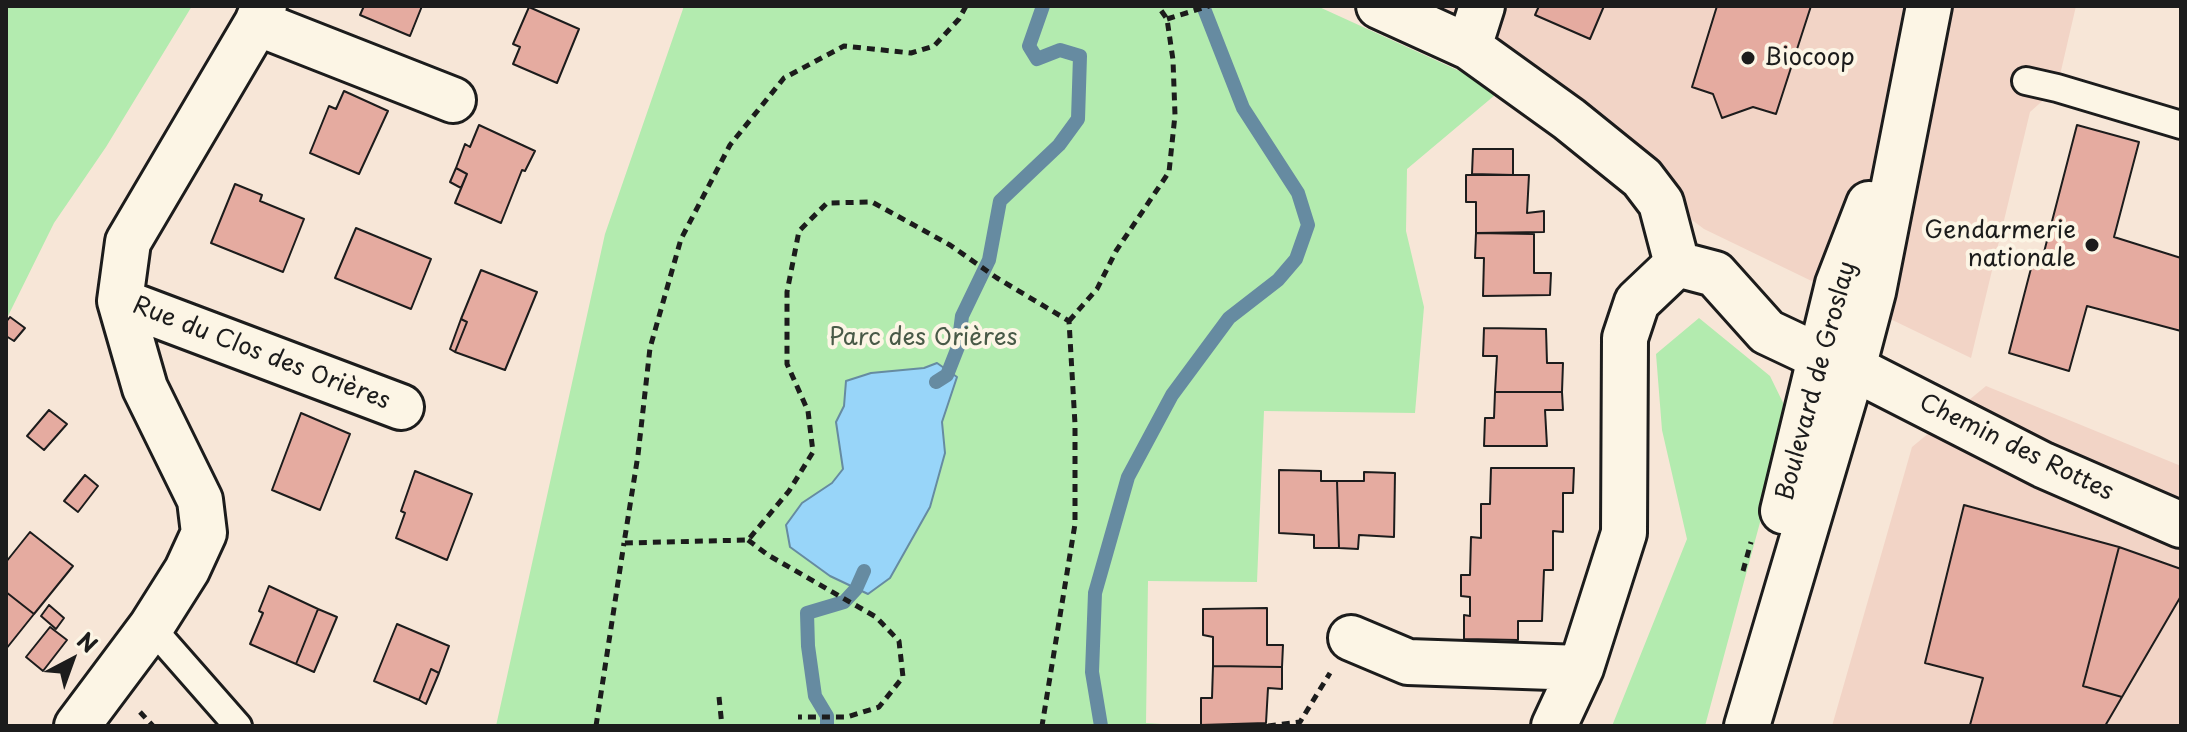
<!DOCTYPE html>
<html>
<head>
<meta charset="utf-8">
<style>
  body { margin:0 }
  #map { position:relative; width:2187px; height:732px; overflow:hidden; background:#f7e6d7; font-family:"Playpen Sans",sans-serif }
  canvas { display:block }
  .frame { position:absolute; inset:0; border:8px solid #1c1c1c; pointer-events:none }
  .north { position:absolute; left:32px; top:620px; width:80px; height:80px; -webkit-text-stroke:6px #fcf5e5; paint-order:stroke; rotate:41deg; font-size:22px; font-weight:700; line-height:32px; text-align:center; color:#1c1c1c }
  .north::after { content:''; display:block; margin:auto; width:28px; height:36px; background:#1c1c1c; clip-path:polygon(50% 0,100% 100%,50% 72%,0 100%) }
</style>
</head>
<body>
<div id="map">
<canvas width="2187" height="732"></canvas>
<div class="frame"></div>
<div class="north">N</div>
</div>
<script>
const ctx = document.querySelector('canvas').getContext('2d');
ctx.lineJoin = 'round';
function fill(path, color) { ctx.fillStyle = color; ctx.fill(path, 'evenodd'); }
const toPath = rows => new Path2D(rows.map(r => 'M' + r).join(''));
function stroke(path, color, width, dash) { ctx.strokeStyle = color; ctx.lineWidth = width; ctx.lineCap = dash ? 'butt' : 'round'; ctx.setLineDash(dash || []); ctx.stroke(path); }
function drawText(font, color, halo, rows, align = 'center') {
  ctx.font = font + ' "Playpen Sans",sans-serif'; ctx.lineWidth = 8; ctx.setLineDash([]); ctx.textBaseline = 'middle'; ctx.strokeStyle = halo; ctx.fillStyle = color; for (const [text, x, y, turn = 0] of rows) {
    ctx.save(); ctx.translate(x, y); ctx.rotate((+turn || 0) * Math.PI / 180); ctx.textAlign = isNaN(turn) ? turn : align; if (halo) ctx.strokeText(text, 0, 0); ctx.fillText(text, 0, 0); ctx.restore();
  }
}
const built = toPath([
  [1407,6,2076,6,2057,88,2030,112,1971,358,1704,229],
  [1986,386,2181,466,2181,726,1832,726,1912,447]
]);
const green = toPath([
  [6,6,192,6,106,147,54,223,8,316,6,314],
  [684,6,1317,6,1501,90,1407,169,1406,231,1424,307,1415,413,1264,411,1257,582,1148,581,1146,723,1192,726,496,726,605,234],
  [1699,318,1770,376,1789,415,1705,726,1612,726,1687,539,1662,430,1656,354]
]);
const water = toPath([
  [937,363,957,377,942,422,945,453,930,507,890,578,868,594,830,576,790,547,786,525,802,503,832,483,843,469,836,422,844,406,846,381,871,373,924,368,937,363]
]);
const stream = toPath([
  [936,382,947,375,958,347,962,316,989,260,1000,201,1059,145,1078,119,1080,56,1060,50,1037,59,1029,46,1043,6],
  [827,726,827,716,815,696,808,646,807,613,844,602,856,589,864,571],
  [1101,726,1092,672,1095,593,1128,477,1172,395,1229,318,1278,280,1296,259,1308,225,1298,193,1243,108,1203,6]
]);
const building = toPath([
  [364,6,422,6,410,36,360,15,364,6],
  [1539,6,1604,6,1590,39,1535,15,1539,6],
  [1717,6,1811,6,1776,114,1753,107,1722,118,1713,94,1692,87,1717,6],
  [529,7,579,29,557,83,513,64,520,47,513,44,529,7],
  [344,91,388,111,359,174,310,153,329,106,336,109,344,91],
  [479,125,535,151,525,171,522,170,501,223,455,203,467,174,456,168,465,144,470,147,479,125],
  [2077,125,2139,142,2114,237,2181,258,2181,331,2087,306,2069,371,2009,353,2035,253,2043,256,2077,125],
  [1473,149,1513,149,1513,175,1472,174,1473,149],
  [456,168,467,174,461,188,450,182,456,168],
  [1466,175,1529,175,1527,213,1544,211,1544,232,1476,233,1476,202,1466,202,1466,175],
  [235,184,262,195,260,201,304,219,283,272,211,243,235,184],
  [356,228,431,259,411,309,335,278,356,228],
  [1476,233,1534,234,1534,273,1551,273,1550,295,1483,296,1484,258,1475,258,1476,233],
  [481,270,537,292,505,370,455,352,467,322,461,319,481,270],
  [10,317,25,328,14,341,6,336,6,322,10,317],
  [461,319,467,322,455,352,450,349,461,319],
  [1484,328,1546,329,1547,363,1563,363,1562,392,1495,392,1497,356,1483,356,1484,328],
  [1495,392,1562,392,1563,410,1545,410,1547,446,1484,446,1485,418,1494,418,1495,392],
  [49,410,67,424,44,450,27,436,49,410],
  [301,413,350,434,320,510,272,490,301,413],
  [1491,468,1574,468,1573,493,1563,493,1563,532,1553,531,1553,570,1544,570,1542,621,1518,621,1518,640,1464,639,1464,615,1470,616,1470,597,1461,596,1461,575,1470,575,1471,537,1481,538,1481,504,1490,504,1491,468],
  [1279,470,1321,471,1321,481,1337,481,1339,548,1314,548,1314,535,1279,533,1279,470],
  [415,471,472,494,447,560,396,538,405,513,401,511,415,471],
  [1364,472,1395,473,1394,537,1359,535,1358,549,1339,548,1337,481,1364,481,1364,472],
  [85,475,98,486,78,512,64,501,85,475],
  [1964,505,2119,547,2083,686,2122,697,2105,726,1972,726,1970,725,1983,678,1925,663,1964,505],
  [30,532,73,566,34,614,6,592,6,562,30,532],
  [2119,547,2181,569,2181,596,2122,697,2083,686,2119,547],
  [269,586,318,609,296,664,250,644,263,613,259,611,269,586],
  [6,592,34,614,6,649,6,592],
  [49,605,64,618,56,629,41,616,49,605],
  [1267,608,1267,645,1283,645,1282,667,1213,666,1213,637,1203,635,1203,609,1267,608],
  [318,609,337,617,314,672,296,664,318,609],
  [397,624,449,646,439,673,431,669,419,700,374,681,397,624],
  [50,627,67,640,43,671,26,657,50,627],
  [1213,666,1282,667,1282,689,1268,688,1266,723,1201,725,1201,698,1212,698,1213,666],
  [431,669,439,673,426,704,419,700,431,669],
  [1255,724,1255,726,1215,725,1255,724]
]);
const path = toPath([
  [966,6,959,19,934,46,911,53,844,46,784,78,730,145,681,239,650,348,638,455,624,543,748,540,789,491,813,452,808,411,787,364,787,292,799,231,827,203,872,202,950,245,997,278,1069,321,1075,424,1075,524,1042,726],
  [1167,19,1209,6],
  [1069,321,1097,289,1116,251,1169,172,1175,115,1173,60,1167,19,1158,6],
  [748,540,768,555,876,617,899,641,903,677,879,707,847,717,798,717],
  [1743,571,1751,542],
  [719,697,722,726],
  [140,712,153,726],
  [596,726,624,543],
  [1268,726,1300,722,1330,673]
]);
const lane = toPath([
  [2026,81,2057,88,2181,125],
  [151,627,238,726]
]);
const street = toPath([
  [1379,6,1469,47],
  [1482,6,1469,47,1569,119,1642,178,1661,203,1677,264],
  [257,23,453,100],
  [120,301,401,407],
  [1853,368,2043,465,2181,525],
  [1351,638,1408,662,1581,668],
  [77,726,151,627,187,570,204,533,200,500,145,388,120,301,128,242,257,23,264,6],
  [1554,726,1581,668,1624,533,1625,338,1637,302,1677,264,1715,274,1767,332,1820,357]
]);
const secondary = toPath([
  [1783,511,1838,284,1869,204],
  [1747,726,1853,368,1873,292,1929,6]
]);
const markers = [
  [1748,58,8,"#1c1c1c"],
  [2092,245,8,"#1c1c1c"]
];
const poiNames = [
  ["Biocoop",1764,58],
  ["Gendarmerie",2076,231,"right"],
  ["nationale",2076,259,"right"]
];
const parkNames = [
  ["Parc des Orières",923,338]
];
const streetNames = [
  ["Rue du Clos des Orières",261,354,21],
  ["Boulevard de Groslay",1817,381,-75],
  ["Chemin des Rottes",2016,448,26]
];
fill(built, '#f2d4c6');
fill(green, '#b3ebaf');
fill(water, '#98d5f9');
stroke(water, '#668ba1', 2);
stroke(stream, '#668ba1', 14);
fill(building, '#e5aba0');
stroke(building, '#1c1c1c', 2);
stroke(lane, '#1c1c1c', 32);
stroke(street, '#1c1c1c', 50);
stroke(secondary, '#1c1c1c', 50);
stroke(path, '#1c1c1c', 5, [8, 6]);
stroke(lane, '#fcf5e5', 26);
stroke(street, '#fcf5e5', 44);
stroke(secondary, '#fcf5e5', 44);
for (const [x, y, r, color] of markers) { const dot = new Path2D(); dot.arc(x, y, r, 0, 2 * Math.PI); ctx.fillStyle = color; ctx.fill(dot); stroke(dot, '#fcf5e5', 3); }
drawText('24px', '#1c1c1c', '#fcf5e5', poiNames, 'left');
drawText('24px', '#495a48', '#fcf5e5', parkNames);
drawText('24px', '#1c1c1c', '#fcf5e5', streetNames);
</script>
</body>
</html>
